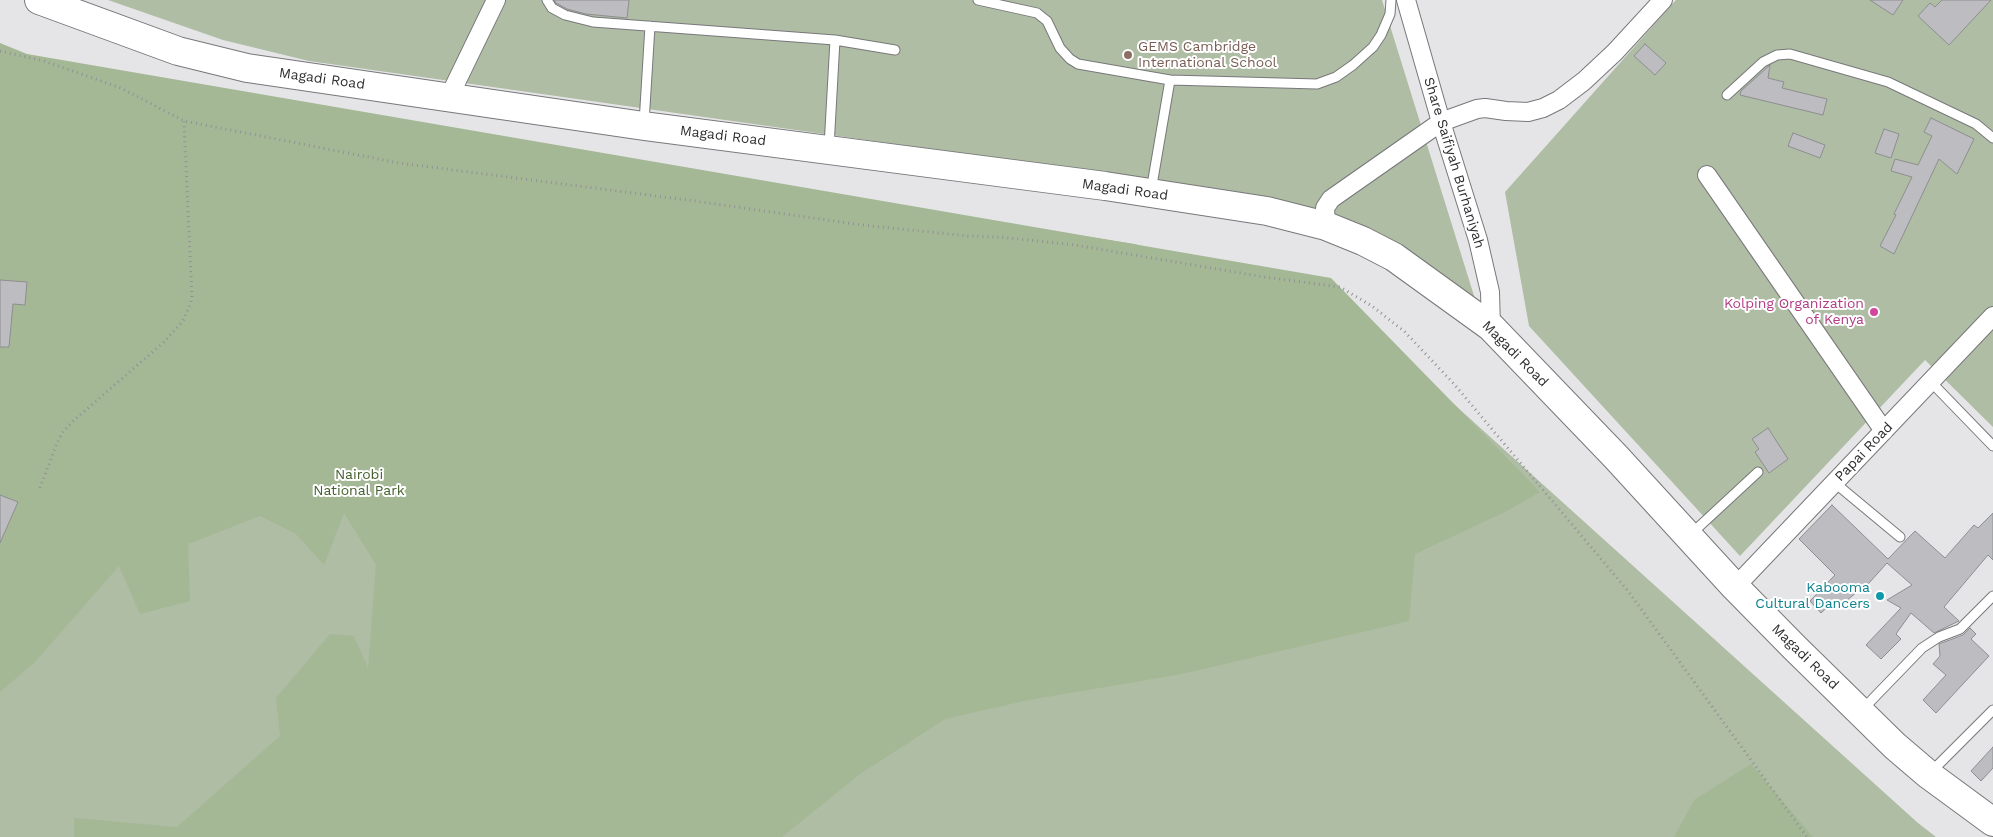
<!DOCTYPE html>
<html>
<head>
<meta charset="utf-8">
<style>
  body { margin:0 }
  canvas { display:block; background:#e5e5e8 }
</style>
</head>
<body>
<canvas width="1993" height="837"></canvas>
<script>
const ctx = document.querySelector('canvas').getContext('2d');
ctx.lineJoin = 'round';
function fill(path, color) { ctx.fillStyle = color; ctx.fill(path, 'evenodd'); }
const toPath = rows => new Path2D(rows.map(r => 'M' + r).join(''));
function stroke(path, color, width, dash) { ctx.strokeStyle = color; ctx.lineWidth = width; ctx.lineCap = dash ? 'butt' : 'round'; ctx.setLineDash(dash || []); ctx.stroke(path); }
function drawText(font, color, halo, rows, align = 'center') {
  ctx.font = font + ' "Work Sans",sans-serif'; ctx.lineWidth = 4; ctx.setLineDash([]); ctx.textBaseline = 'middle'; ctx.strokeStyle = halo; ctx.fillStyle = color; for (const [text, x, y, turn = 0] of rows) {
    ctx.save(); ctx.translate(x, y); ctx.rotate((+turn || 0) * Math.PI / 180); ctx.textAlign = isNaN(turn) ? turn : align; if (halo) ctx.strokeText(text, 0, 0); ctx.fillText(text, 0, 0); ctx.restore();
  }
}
const green = toPath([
  [108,0,1382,0,1475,299,1367,228,1057,167,309,61,223,40],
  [1676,0,1993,0,1993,427,1925,360,1740,556,1529,326,1505,192],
  [0,61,30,73,1135,244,1325,303,1395,351,1918,823,1936,837,0,837]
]);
const forest = toPath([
  [0,43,27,54,1331,278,1540,492,1505,512,1415,554,1409,621,1182,674,1029,700,945,719,860,774,782,837,74,837,74,818,177,827,280,736,276,698,330,634,354,636,368,668,376,565,344,513,324,565,296,534,260,516,188,544,190,601,140,614,119,566,35,662,0,692],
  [1751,764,1813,837,1674,837,1694,800]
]);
const building = toPath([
  [554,0,629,0,627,18,586,14,567,9,556,3,554,0],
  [1870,0,1903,0,1893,15,1870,0],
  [1942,0,1991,0,1949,45,1918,16,1930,3,1935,7,1942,0],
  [1645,44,1666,63,1655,75,1634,56,1645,44],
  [1770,65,1768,78,1784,82,1782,88,1827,99,1823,115,1740,95,1741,91,1770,65],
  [1931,118,1974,139,1957,174,1939,159,1894,254,1880,246,1896,215,1894,214,1912,177,1891,171,1895,159,1918,165,1932,136,1924,132,1931,118],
  [1884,129,1899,134,1891,158,1875,153,1884,129],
  [1793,133,1825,145,1820,158,1788,146,1793,133],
  [0,280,27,282,25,305,13,304,9,347,0,347,0,280],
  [1768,428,1788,459,1769,473,1755,452,1759,449,1752,439,1768,428],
  [0,495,18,502,0,543,0,495],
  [1832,505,1888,559,1915,531,1945,558,1974,525,1978,528,1993,513,1993,560,1988,555,1944,607,1959,621,1934,633,1911,613,1896,634,1901,639,1881,659,1866,645,1901,608,1887,600,1912,585,1887,563,1860,593,1858,591,1838,608,1833,602,1821,613,1810,601,1835,575,1799,539,1832,505],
  [1970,628,1976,634,1971,639,1989,656,1936,713,1923,700,1946,675,1933,664,1940,656,1939,644,1963,635,1970,628],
  [1993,747,1993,768,1981,781,1971,771,1993,747]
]);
const path = toPath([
  [0,51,44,61,121,88,184,121,399,163,695,201,862,225,968,236,1000,237,1075,245,1264,277,1340,287,1372,306,1405,332,1454,384,1628,591,1807,837],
  [40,488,57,443,63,432,72,422,164,342,183,321,189,307,192,298,184,121]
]);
const service = toPath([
  [547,0,552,8,565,15,593,22,835,40,895,50],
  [978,0,1037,13,1047,21,1060,48,1070,59,1078,64,1170,80,1151,191],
  [1170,80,1317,84,1336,77,1353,65,1373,47,1381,35,1390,14,1391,0],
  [1727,95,1763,62,1777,55,1790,54,1888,82,1976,124,1993,138],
  [644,123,650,26],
  [829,147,835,40],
  [1931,382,1993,446],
  [1835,483,1900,537],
  [1690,535,1758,472],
  [1863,709,1922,648,1939,637,1960,629,1993,596],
  [1931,772,1993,710]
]);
const minor = toPath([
  [1406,0,1441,122,1478,240,1490,292,1491,327],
  [449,97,496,0],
  [1707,175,1884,431],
  [1326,226,1325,208,1331,199,1441,122,1477,109,1485,108,1506,111,1528,112,1543,108,1559,100,1584,81,1615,52,1663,0],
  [1735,587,1993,316]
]);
const trunk = toPath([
  [39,0,178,51,247,68,644,126,1105,186,1267,211,1326,226,1363,241,1394,257,1491,327,1616,457,1735,587,1795,648,1895,746,1929,775,1993,822]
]);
const markers = [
  [1128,55,5,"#8d6e63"],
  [1874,312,5,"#d1479c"],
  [1880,596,5,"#0f9aa8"]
];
const educationNames = [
  ["GEMS Cambridge",1138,47],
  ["International School",1138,63]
];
const streetNames = [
  ["Magadi Road",322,79,8],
  ["Magadi Road",723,136,7],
  ["Share Saifiyah Burhaniyah",1454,163,73],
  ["Magadi Road",1125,190,8],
  ["Magadi Road",1515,354,45],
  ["Papai Road",1864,452,-46],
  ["Magadi Road",1805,657,44]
];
const hotelNames = [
  ["Kolping Organization",1864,304],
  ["of Kenya",1864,320]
];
const parkNames = [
  ["Nairobi",359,475],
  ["National Park",359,491]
];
const cultureNames = [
  ["Kabooma",1870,588],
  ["Cultural Dancers",1870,604]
];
fill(green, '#aebda3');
fill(forest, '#a5b896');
fill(building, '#bdbdc1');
stroke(building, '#8d8e91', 1);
stroke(service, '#78787b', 11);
stroke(minor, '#78787b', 20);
stroke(trunk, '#78787b', 30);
stroke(path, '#919194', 3, [1, 4]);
stroke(service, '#fff', 9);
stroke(minor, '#fff', 18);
stroke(trunk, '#fff', 28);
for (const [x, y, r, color] of markers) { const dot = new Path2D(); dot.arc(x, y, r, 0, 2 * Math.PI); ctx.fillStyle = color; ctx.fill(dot); stroke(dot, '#fff', 2); }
drawText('14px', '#785e54', '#fff', educationNames, 'left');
drawText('14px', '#2e2e30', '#fff', streetNames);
drawText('14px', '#b23c85', '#fff', hotelNames, 'right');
drawText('14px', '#445f2d', '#fff', parkNames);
drawText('14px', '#0d838f', '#fff', cultureNames, 'right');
</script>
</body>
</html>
